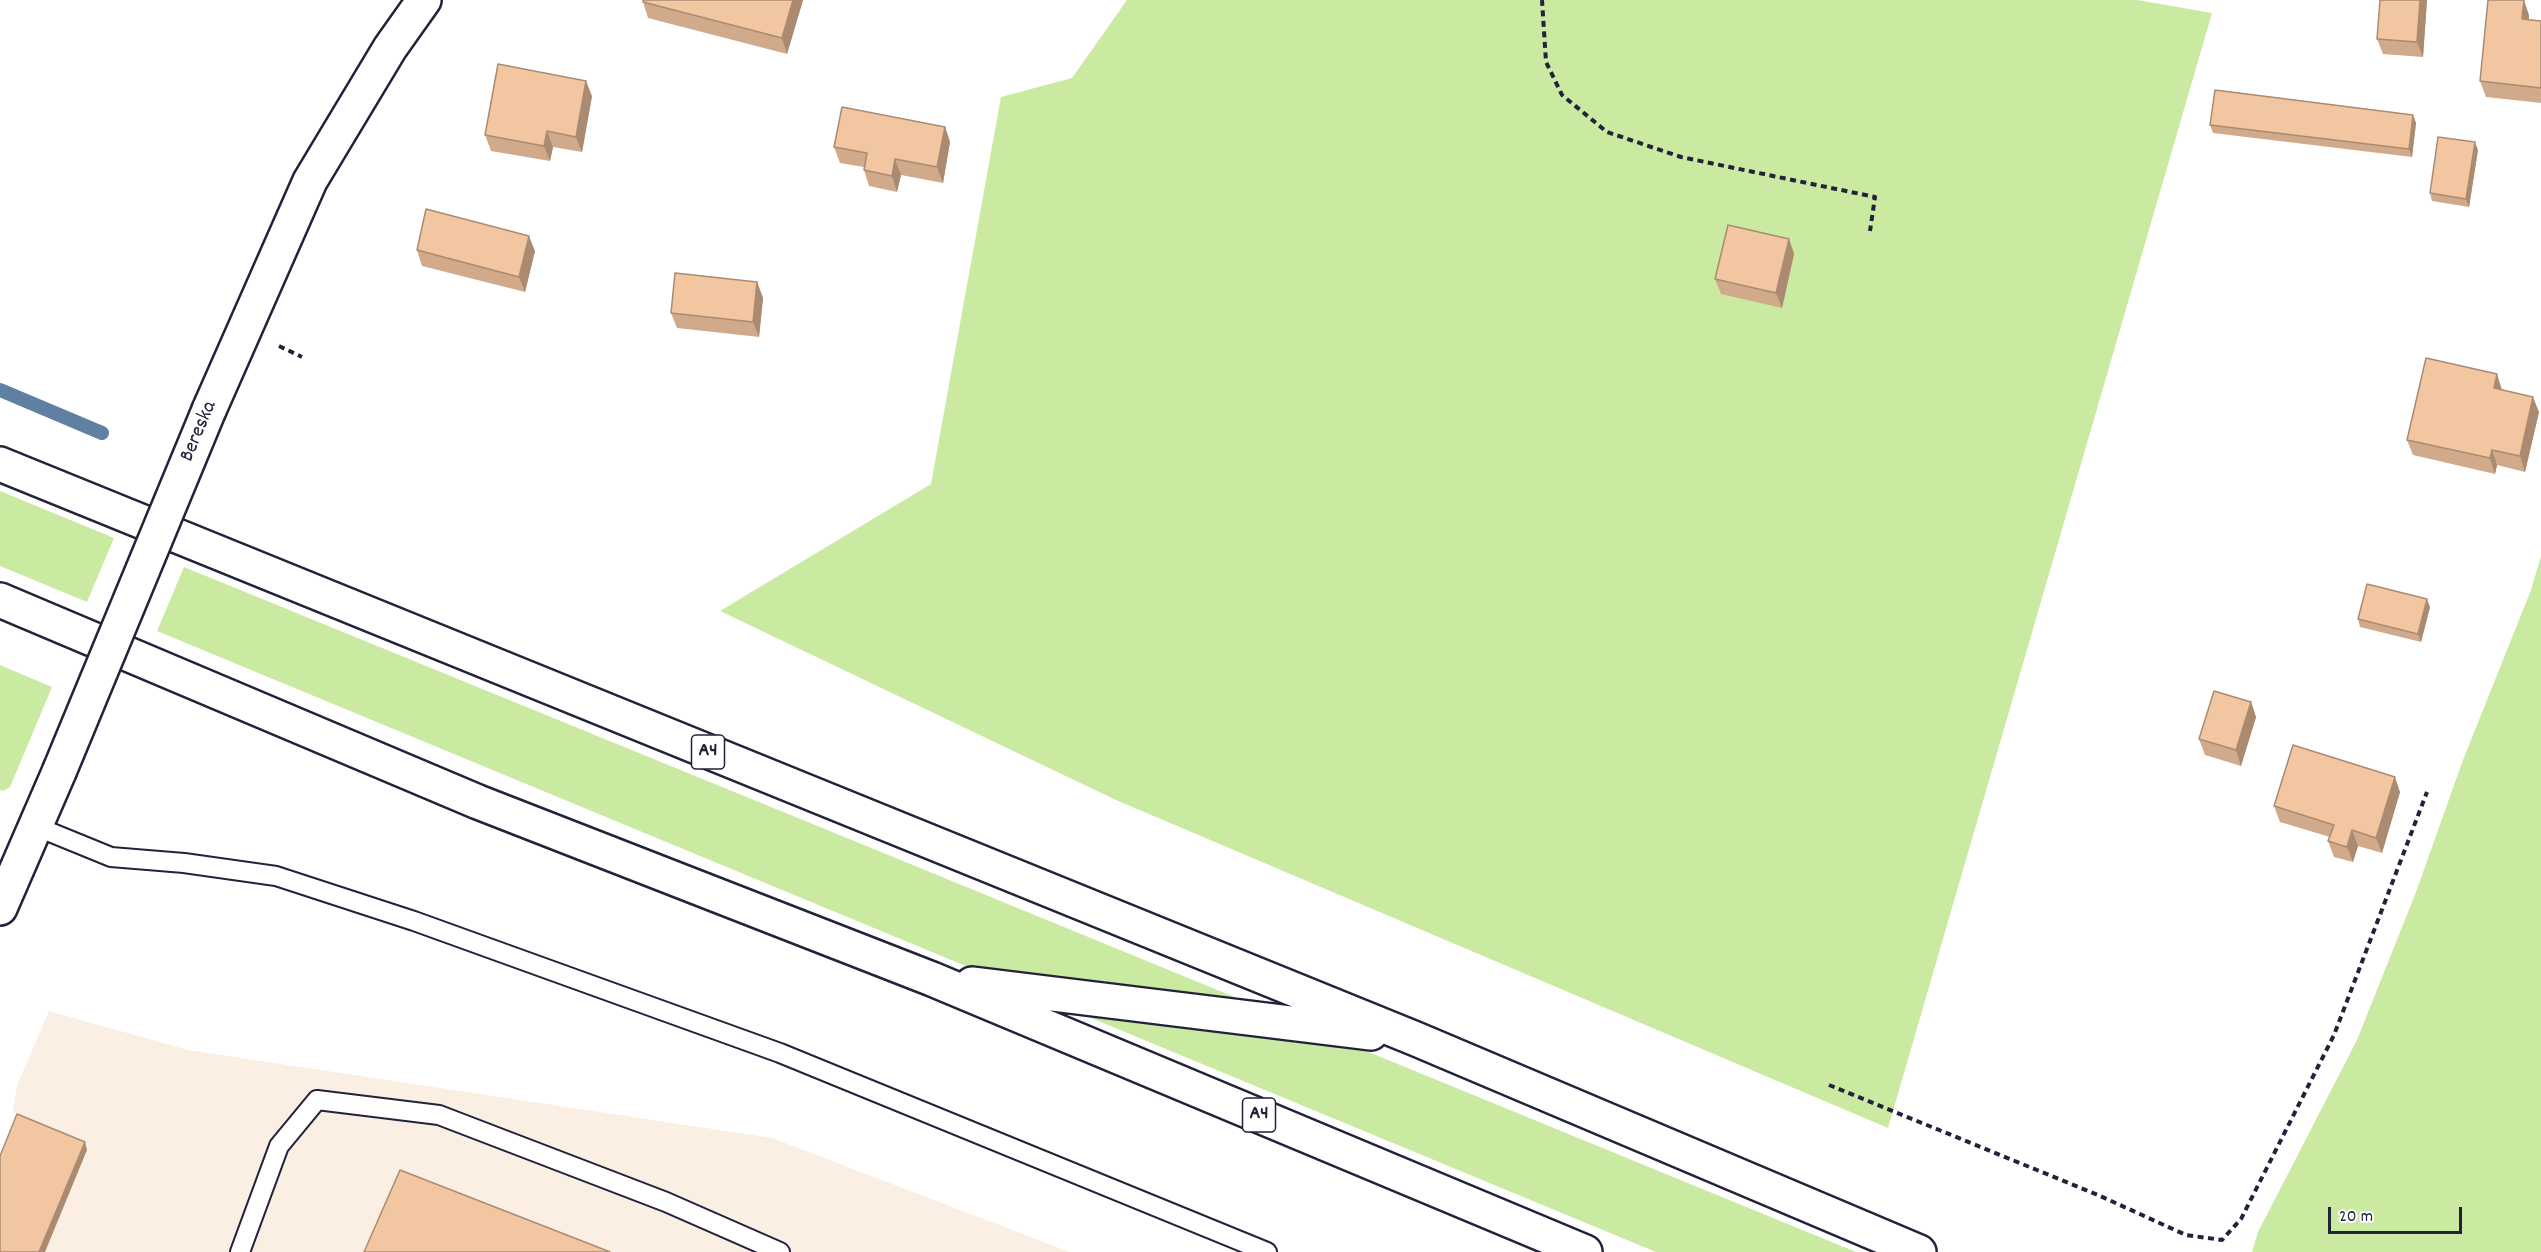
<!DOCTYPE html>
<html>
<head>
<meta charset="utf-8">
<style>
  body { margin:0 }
  #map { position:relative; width:2541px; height:1252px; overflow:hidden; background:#fff; font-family:Dekko,sans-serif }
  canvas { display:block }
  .scale { position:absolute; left:2328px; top:1207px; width:134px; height:27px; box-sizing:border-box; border:3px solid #22223b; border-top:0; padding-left:8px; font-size:18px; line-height:21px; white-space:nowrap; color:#22223b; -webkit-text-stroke:4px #fff; paint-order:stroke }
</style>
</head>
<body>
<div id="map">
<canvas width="2541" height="1252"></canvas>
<div class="scale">20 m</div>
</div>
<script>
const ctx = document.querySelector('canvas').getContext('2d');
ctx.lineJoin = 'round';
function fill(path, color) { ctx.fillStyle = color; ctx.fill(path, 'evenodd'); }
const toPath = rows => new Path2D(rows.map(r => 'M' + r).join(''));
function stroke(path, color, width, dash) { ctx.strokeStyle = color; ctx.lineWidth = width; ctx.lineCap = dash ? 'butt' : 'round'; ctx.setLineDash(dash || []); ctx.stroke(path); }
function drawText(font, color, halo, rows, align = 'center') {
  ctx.font = font + ' Dekko,sans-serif'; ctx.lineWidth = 4.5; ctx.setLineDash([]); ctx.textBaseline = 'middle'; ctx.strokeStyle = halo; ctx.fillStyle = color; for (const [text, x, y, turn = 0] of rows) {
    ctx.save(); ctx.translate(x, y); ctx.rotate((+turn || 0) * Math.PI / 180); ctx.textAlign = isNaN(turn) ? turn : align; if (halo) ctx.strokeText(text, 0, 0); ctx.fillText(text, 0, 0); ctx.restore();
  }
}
const built = toPath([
  [49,1011,188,1050,772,1138,1070,1252,0,1252,0,1171,23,1116,13,1112,17,1085]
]);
const green = toPath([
  [1127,0,2137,0,2212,13,1888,1128,1116,800,720,611,931,484,1001,97,1072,78],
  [0,491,114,538,87,602,0,566],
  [2541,556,2541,1252,2252,1252,2258,1232,2357,1040,2416,892,2463,760,2531,590],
  [184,567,886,854,1856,1252,1656,1252,157,631],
  [0,665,52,687,10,787,3,791,0,790]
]);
const stream = toPath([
  [0,390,102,433]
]);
const path = toPath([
  [1542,0,1546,62,1562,95,1607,132,1681,157,1875,197,1870,231],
  [279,346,302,357],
  [1829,1085,2098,1195,2186,1235,2222,1240,2241,1219,2334,1035,2427,792]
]);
const lane = toPath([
  [35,826,111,857,184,863,276,876,414,921,780,1053,1267,1252],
  [240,1252,279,1146,317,1100,439,1115,666,1202,780,1252]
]);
const street = toPath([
  [209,410,310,181,390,48,424,0],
  [0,908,59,772]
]);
const highway = toPath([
  [0,464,1416,1039,1919,1252],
  [0,600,478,802,932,979,1585,1252],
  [972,984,1371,1033]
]);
const streetBridge = toPath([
  [59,772,209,410]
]);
const wall = toPath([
  [803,0,787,54,648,18,643,2],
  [2380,0,2427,0,2423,57,2383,54,2377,39],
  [2529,15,2529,20,2541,21,2541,103,2486,97,2480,81],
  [592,96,582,152,553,147,550,161,491,151,485,135],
  [2413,115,2416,123,2412,157,2213,133,2210,125],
  [945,127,950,142,943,183,901,175,897,192,869,186,864,170,864,167,840,163,834,147],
  [2478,150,2469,207,2432,201,2430,193],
  [1789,239,1794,254,1782,308,1721,294,1715,279],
  [417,250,535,251,525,292,422,266],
  [757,282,763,298,759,337,677,328,671,313],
  [2502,389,2539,412,2525,472,2497,465,2495,474,2413,455,2407,440],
  [2430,607,2421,642,2360,627,2358,619],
  [2251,702,2256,717,2241,766,2205,755,2199,739],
  [2400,792,2382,853,2358,846,2353,862,2334,857,2328,841,2330,837,2280,822,2274,806]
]);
const shadedWall = toPath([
  [793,0,803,0,787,54,782,38],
  [2420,0,2427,0,2423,57,2417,42],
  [2524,0,2529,15,2527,34,2522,19],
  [586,81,592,96,582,152,576,137],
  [2413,115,2416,123,2412,157,2409,149],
  [945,127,950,142,943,183,937,167],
  [547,131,553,147,550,161,544,146],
  [2475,142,2478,150,2469,207,2466,199],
  [895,159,901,175,897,192,892,176],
  [529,236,535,251,525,292,519,277],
  [1789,239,1794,254,1782,308,1776,293],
  [757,282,763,298,759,337,753,322],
  [2497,374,2502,390,2494,388],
  [2533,397,2539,412,2525,472,2520,456],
  [2492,450,2497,465,2495,474,2490,458],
  [2427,599,2430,607,2421,642,2418,634],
  [2251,702,2256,717,2241,766,2236,750],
  [2395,777,2400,792,2382,853,2376,838],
  [2352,830,2358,846,2353,862,2347,847],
  [85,1142,87,1150,45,1252,39,1252]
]);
const building = toPath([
  [643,0,793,0,782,38,643,2,643,0],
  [2380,0,2420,0,2417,42,2377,39,2380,0],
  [2488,0,2524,0,2522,19,2541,21,2541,88,2480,81,2488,0],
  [498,64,586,81,576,137,547,131,544,146,485,135,498,64],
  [2215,90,2413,115,2409,149,2210,125,2215,90],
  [842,107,945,127,937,167,895,159,892,176,864,170,867,153,834,147,842,107],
  [2438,137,2475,142,2466,199,2430,193,2438,137],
  [426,209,529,236,519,277,417,250,426,209],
  [1728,225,1789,239,1776,293,1715,279,1728,225],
  [675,273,757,282,753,322,671,313,675,273],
  [2426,358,2497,374,2494,388,2533,397,2520,456,2492,450,2490,458,2407,440,2426,358],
  [2367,584,2427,599,2418,634,2358,619,2367,584],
  [2214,691,2251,702,2236,750,2199,739,2214,691],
  [2293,745,2395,777,2376,838,2352,830,2347,847,2328,841,2334,825,2274,806,2293,745],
  [17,1114,85,1142,39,1252,0,1252,0,1156,17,1114],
  [400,1170,600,1248,610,1252,364,1252,400,1170]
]);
const shields = [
  [708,752,33],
  [1259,1115,33]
];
const shieldNames = [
  ["A4",708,752],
  ["A4",1259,1115]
];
const streetNames = [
  ["Bereska",200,432,-67]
];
fill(built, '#fbeee3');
fill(green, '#cae9a1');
stroke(stream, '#6080a3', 14);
stroke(lane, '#22223b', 22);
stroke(street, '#22223b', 38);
stroke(highway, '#22223b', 38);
stroke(path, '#22223b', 4, [6, 4.5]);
stroke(lane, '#fff', 18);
stroke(street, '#fff', 33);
stroke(highway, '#fff', 33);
stroke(streetBridge, '#22223b', 38, []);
stroke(streetBridge, '#fff', 33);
fill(wall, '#d1aa8b');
fill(shadedWall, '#aa8b71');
fill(building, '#f3c6a2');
stroke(building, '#aa8b71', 1.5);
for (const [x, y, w] of shields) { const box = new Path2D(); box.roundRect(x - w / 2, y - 17, w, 34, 4.5); ctx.fillStyle = '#fff'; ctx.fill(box); stroke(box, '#22223b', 1.5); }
drawText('bold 20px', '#22223b', null, shieldNames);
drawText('21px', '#22223b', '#fff', streetNames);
</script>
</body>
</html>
